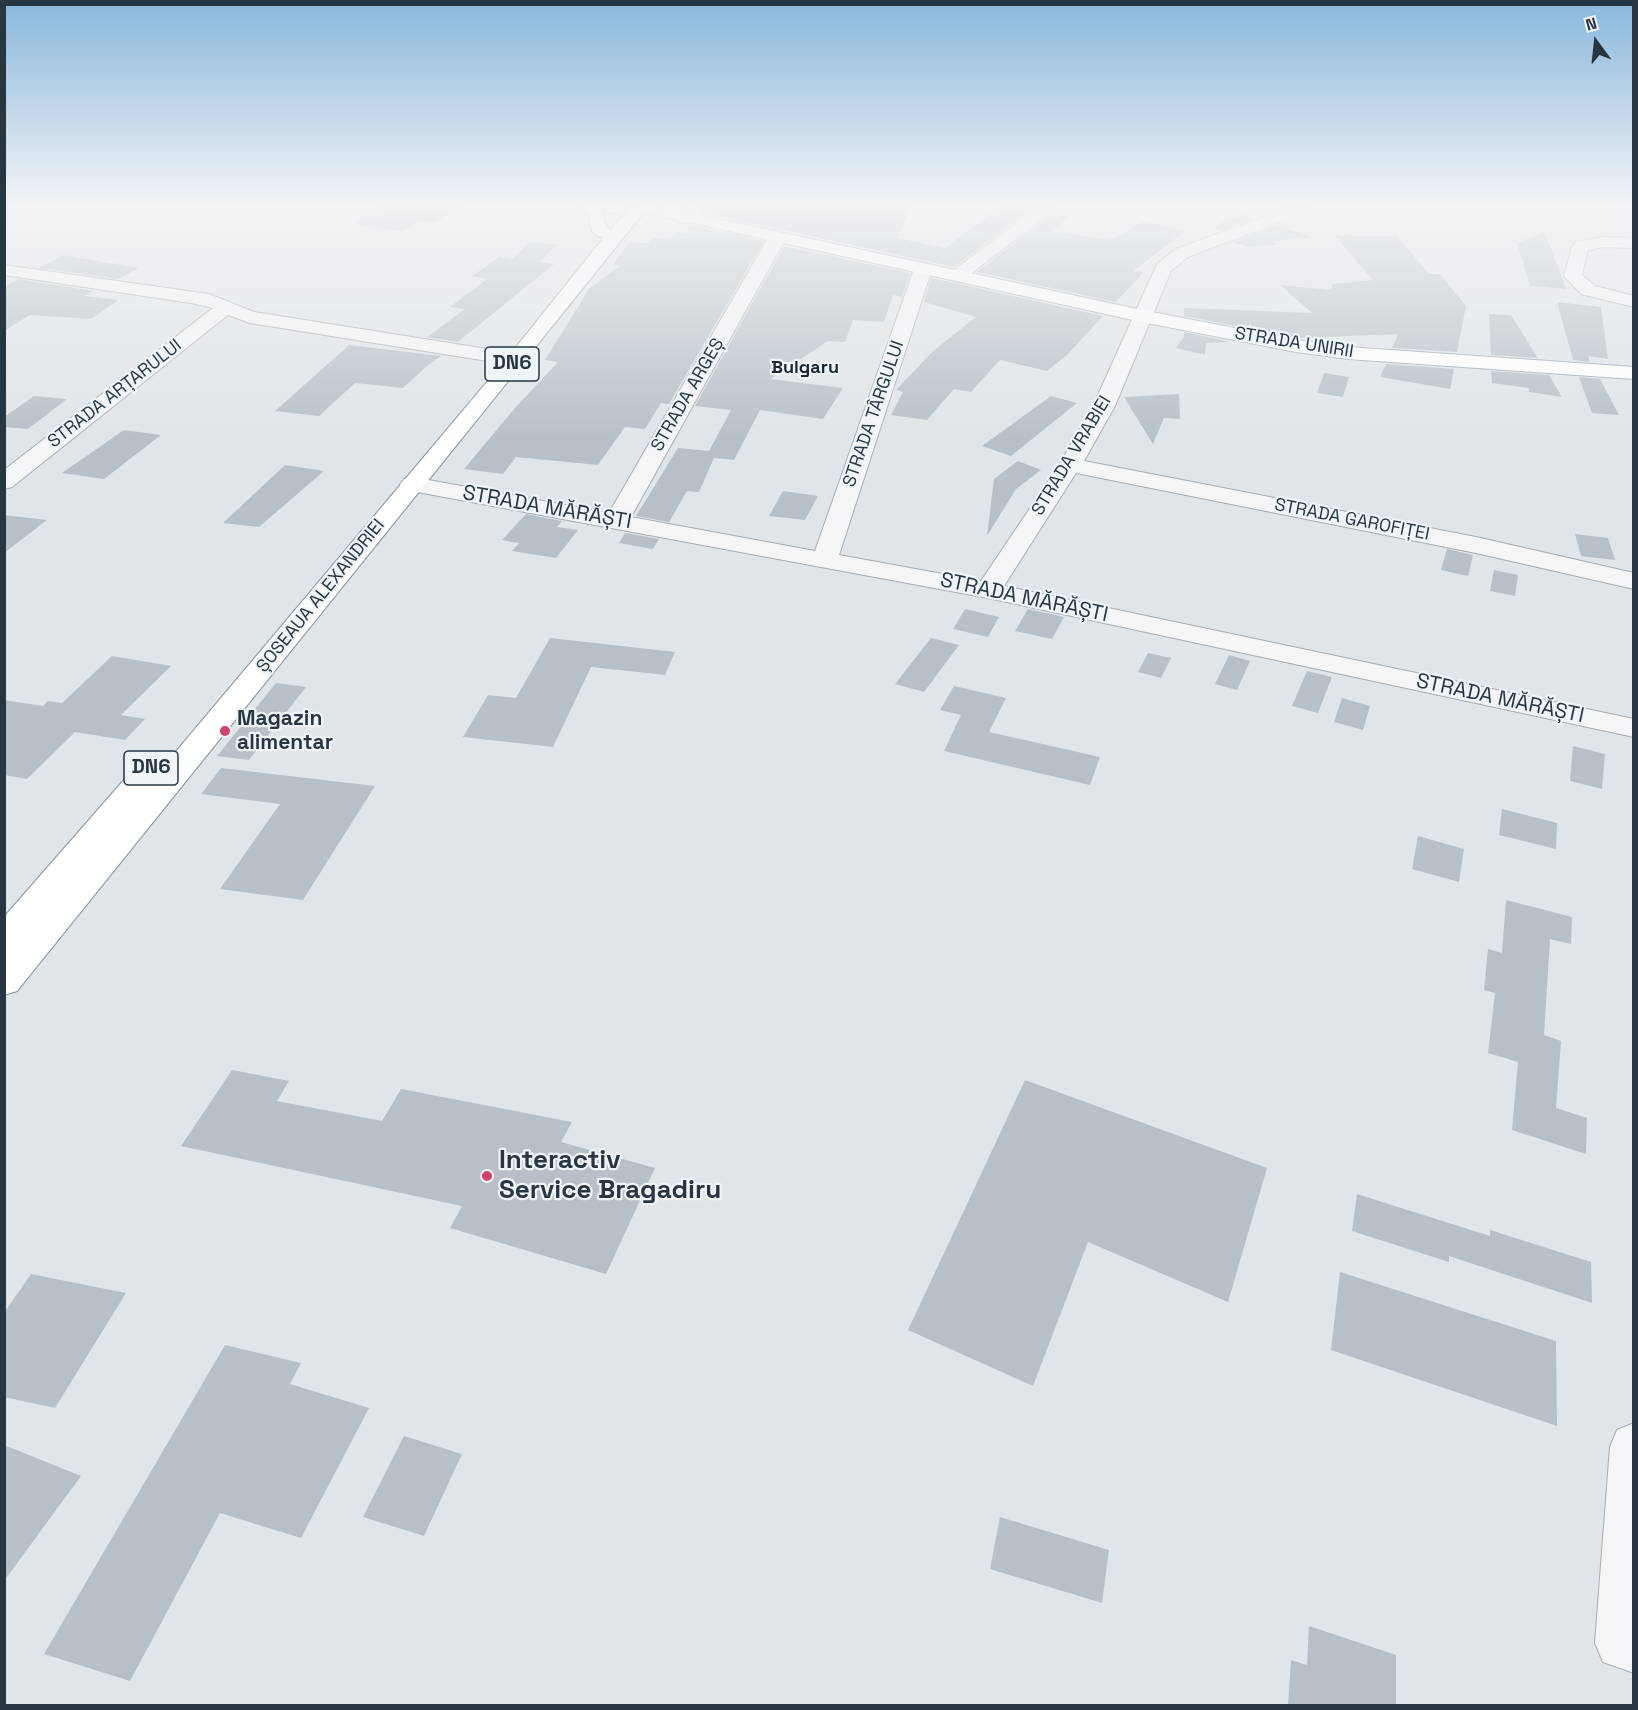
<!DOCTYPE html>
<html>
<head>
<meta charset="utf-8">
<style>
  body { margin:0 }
  #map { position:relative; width:1638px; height:1710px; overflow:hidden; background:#e0e5e9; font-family:"Space Grotesk",sans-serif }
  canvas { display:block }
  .frame { position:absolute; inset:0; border:6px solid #283641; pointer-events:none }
  .north { position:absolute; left:1566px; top:12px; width:60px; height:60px; -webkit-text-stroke:4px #eff4f7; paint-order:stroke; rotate:345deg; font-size:16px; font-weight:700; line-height:24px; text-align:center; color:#283641 }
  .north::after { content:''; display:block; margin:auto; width:21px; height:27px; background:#283641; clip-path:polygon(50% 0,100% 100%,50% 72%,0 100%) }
</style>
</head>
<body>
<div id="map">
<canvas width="1638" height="1710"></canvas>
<div class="frame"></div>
<div class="north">N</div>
</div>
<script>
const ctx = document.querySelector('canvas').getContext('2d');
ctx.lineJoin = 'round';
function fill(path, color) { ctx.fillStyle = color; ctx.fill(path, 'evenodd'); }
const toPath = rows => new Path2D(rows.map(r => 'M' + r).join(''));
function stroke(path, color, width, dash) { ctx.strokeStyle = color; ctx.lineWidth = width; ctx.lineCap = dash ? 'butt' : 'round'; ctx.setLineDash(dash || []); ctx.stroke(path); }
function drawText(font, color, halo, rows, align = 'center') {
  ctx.font = font + ' "Space Grotesk",sans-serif'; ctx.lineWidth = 4.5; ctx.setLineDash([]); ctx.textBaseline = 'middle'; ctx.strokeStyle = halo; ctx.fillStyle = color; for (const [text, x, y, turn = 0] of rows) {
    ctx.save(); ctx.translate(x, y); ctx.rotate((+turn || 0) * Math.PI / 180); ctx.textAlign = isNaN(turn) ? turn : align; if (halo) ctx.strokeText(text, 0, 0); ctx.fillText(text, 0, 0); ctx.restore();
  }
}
const building = toPath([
  [380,202,467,202,435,223,419,221,403,231,354,224,380,209],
  [704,202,866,202,913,205,897,238,945,248,1008,202,1037,205,954,267,698,212],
  [1058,209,1075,212,1052,231,1111,240,1145,221,1185,231,1133,271,1144,272,1116,302,977,272],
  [1243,215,1254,218,1219,231,1213,226],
  [690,225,764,241,669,404,661,403,645,429,625,427,598,465,516,457,503,474,464,469,515,408,558,362,545,360,589,289,619,266,612,265,630,242,648,243,652,238,671,239,678,232,686,233],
  [1277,225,1312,237,1272,241,1276,245,1249,247,1232,242],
  [1545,232,1566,289,1530,286,1517,243],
  [1334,235,1397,236,1429,274,1440,274,1466,306,1457,352,1392,348,1398,334,1300,338,1251,329,1251,323,1247,328,1184,316,1184,308,1312,313,1280,285,1331,290,1332,284,1373,280],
  [530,242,557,245,539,262,554,264,458,342,427,337,465,309,450,307,487,279,472,276,499,257,512,259],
  [784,246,910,273,902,297,893,295,884,322,853,320,845,342,828,341,771,379,843,388,823,419,760,410,734,460,714,458,699,492,687,491,669,522,636,516,678,448,709,451,731,410,695,406],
  [63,255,139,268,118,279,39,268],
  [931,278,950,282,1103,316,1067,355,1047,371,1000,360,971,392,954,389,927,420,891,415,903,392,896,390,933,351,976,317,924,302],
  [18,279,94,291,84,296,119,300,91,319,30,315,4,331,4,287],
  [1557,302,1601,307,1608,359,1588,356,1590,362,1573,360],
  [1489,314,1511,315,1538,358,1491,355],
  [1184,332,1231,342,1206,343,1205,355,1176,348,1184,337],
  [349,345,441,356,426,367,403,388,355,383,319,416,275,411],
  [1386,364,1454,369,1450,389,1380,377],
  [1491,371,1549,375,1562,397,1529,392,1529,388,1492,383],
  [1324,373,1349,377,1343,397,1317,393],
  [1579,377,1600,379,1619,415,1592,413],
  [1179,394,1180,419,1164,418,1153,444,1124,397],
  [34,396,67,399,28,429,4,427,4,417],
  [1051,396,1077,403,1011,456,982,446],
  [124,430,161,435,104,479,62,473],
  [1018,461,1041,470,1016,489,987,536,994,479],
  [285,465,324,471,259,527,223,523],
  [783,491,818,496,805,520,769,516],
  [526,514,562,521,557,527,578,530,556,558,512,551,519,543,502,540],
  [4,515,47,520,4,553],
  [625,533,659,539,653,549,619,543],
  [1575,534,1608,538,1615,560,1581,556],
  [1447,549,1473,555,1468,576,1441,570],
  [1494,570,1518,575,1515,596,1490,591],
  [965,609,999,617,988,637,953,629],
  [1028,609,1064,617,1052,639,1015,631],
  [550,638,675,652,665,675,591,667,553,747,463,737,488,695,516,698],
  [931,638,959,645,924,692,895,684],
  [1148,653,1171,658,1161,678,1138,672],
  [1229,655,1250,661,1237,690,1215,684],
  [112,656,171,666,121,715,145,719,125,740,75,732,27,779,4,775,4,700,43,706,48,701,62,703],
  [1307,671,1332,677,1318,713,1292,706],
  [276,683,306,687,249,760,217,756],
  [954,686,1006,698,989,732,1100,757,1090,785,944,751,961,715,940,710],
  [1342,698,1370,706,1363,730,1334,722],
  [1573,746,1605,754,1602,789,1570,781],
  [221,768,375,786,303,900,220,889,280,804,201,794],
  [1502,809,1557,823,1556,849,1499,835],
  [1418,836,1464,849,1459,882,1412,869],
  [1506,900,1572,917,1571,944,1550,939,1544,1035,1561,1041,1556,1108,1587,1118,1586,1154,1512,1130,1518,1062,1488,1053,1495,993,1484,990,1488,949,1502,953],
  [232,1070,289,1081,277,1101,382,1121,401,1089,572,1122,561,1142,655,1168,606,1274,450,1228,462,1206,181,1146],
  [1025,1080,1267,1168,1228,1302,1088,1242,1033,1386,908,1330],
  [1357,1194,1490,1236,1490,1230,1591,1262,1592,1303,1449,1256,1449,1262,1352,1231],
  [1340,1272,1556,1341,1557,1426,1331,1350],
  [31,1274,126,1293,55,1408,4,1397,4,1313],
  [225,1345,301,1363,290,1384,369,1408,301,1538,220,1513,130,1681,44,1654],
  [404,1436,462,1454,424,1536,363,1517],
  [4,1445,81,1476,4,1581],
  [1000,1517,1109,1550,1102,1603,990,1569],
  [1309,1626,1396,1655,1396,1706,1288,1706,1291,1660,1307,1665]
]);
const minor = toPath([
  [1293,202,1309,202,1310,205,1295,216,1188,257,1171,271,1115,406,1084,461,1476,537,1634,573,1634,589,1476,553,1076,473,1004,586,1634,719,1634,737,988,598,412,491,404,489,400,484,404,479,412,477,609,513,768,238,771,234,777,233,783,234,786,238,631,517,815,551,914,269,917,265,923,264,929,265,932,269,839,555,981,581,1059,465,1093,406,1157,264,1176,249,1283,210,1293,202],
  [1044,203,1056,203,1058,206,963,280,951,280,948,276,951,272,1044,203],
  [1603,237,1634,238,1634,248,1603,247,1588,250,1582,275,1595,286,1634,296,1634,307,1581,294,1564,276,1572,246,1576,242,1603,237],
  [4,265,209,294,254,312,500,351,507,353,510,357,507,361,500,363,250,323,228,315,12,487,4,489,4,470,213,308,191,303,4,275,4,265],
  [1634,1423,1634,1673,1603,1662,1595,1643,1610,1447,1617,1430,1634,1423]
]);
const major = toPath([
  [574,202,606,202,624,206,626,209,618,214,576,205,574,202],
  [644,203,1142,310,1296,340,1348,347,1634,367,1634,379,1348,359,1296,352,1142,322,638,211,636,208,644,203]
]);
const highway = toPath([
  [573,202,591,202,602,210,606,226,610,230,631,208,637,206,645,211,17,991,4,995,4,917,144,757,155,754,166,757,168,761,508,357,604,237,597,236,592,231,588,215,573,202],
  [658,202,676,202,693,218,685,223,679,222,658,202]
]);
const markers = [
  [225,731,6,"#d34074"],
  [487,1176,6,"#d34074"]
];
const farStreetnames = [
  ["STRADA UNIRII",1294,343,9],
  ["STRADA ARȚARULUI",115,394,-38],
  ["STRADA ARGEȘ",688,395,-60],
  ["STRADA TÂRGULUI",874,414,-71],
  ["STRADA VRABIEI",1072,456,-59],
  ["STRADA GAROFIȚEI",1352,520,11],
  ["ȘOSEAUA ALEXANDRIEI",321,596,-51]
];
const farNeighbourhoodnames = [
  ["Bulgaru",805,368]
];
const shields = [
  [512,364,54],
  [151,768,54]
];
const shieldNames = [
  ["DN6",512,364],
  ["DN6",151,768]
];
const streetNames = [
  ["STRADA MĂRĂȘTI",547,508,10],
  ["STRADA MĂRĂȘTI",1024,598,12],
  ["STRADA MĂRĂȘTI",1500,699,12]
];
const poiNames = [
  ["Magazin",237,719],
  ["alimentar",237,743]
];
const nearPoinames = [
  ["Interactiv",499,1161],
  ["Service Bragadiru",499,1191]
];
fill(building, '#b7c0c6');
stroke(minor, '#a5adb3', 2);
stroke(major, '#9facb5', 2);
stroke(highway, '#8796a0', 2);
fill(minor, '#f3f5f7');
fill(major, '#fff');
fill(highway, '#fff');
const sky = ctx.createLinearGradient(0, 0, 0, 441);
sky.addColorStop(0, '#88b7dc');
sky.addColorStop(0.46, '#f1f3f5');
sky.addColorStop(1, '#f1f3f500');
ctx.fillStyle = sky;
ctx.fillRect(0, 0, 1638, 441);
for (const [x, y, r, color] of markers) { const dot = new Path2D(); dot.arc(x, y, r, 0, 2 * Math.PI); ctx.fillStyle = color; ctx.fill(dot); stroke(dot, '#eff4f7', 2); }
drawText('18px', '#283641', '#eff4f7', farStreetnames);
drawText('bold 18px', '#1a2732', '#eff4f7', farNeighbourhoodnames);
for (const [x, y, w] of shields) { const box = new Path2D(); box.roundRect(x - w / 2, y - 17, w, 34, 4.5); ctx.fillStyle = '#eff4f7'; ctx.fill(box); stroke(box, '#283641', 1.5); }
drawText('bold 20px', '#283641', null, shieldNames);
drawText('21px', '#283641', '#eff4f7', streetNames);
drawText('bold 21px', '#283641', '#eff4f7', poiNames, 'left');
drawText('bold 26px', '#283641', '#eff4f7', nearPoinames, 'left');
</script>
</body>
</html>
